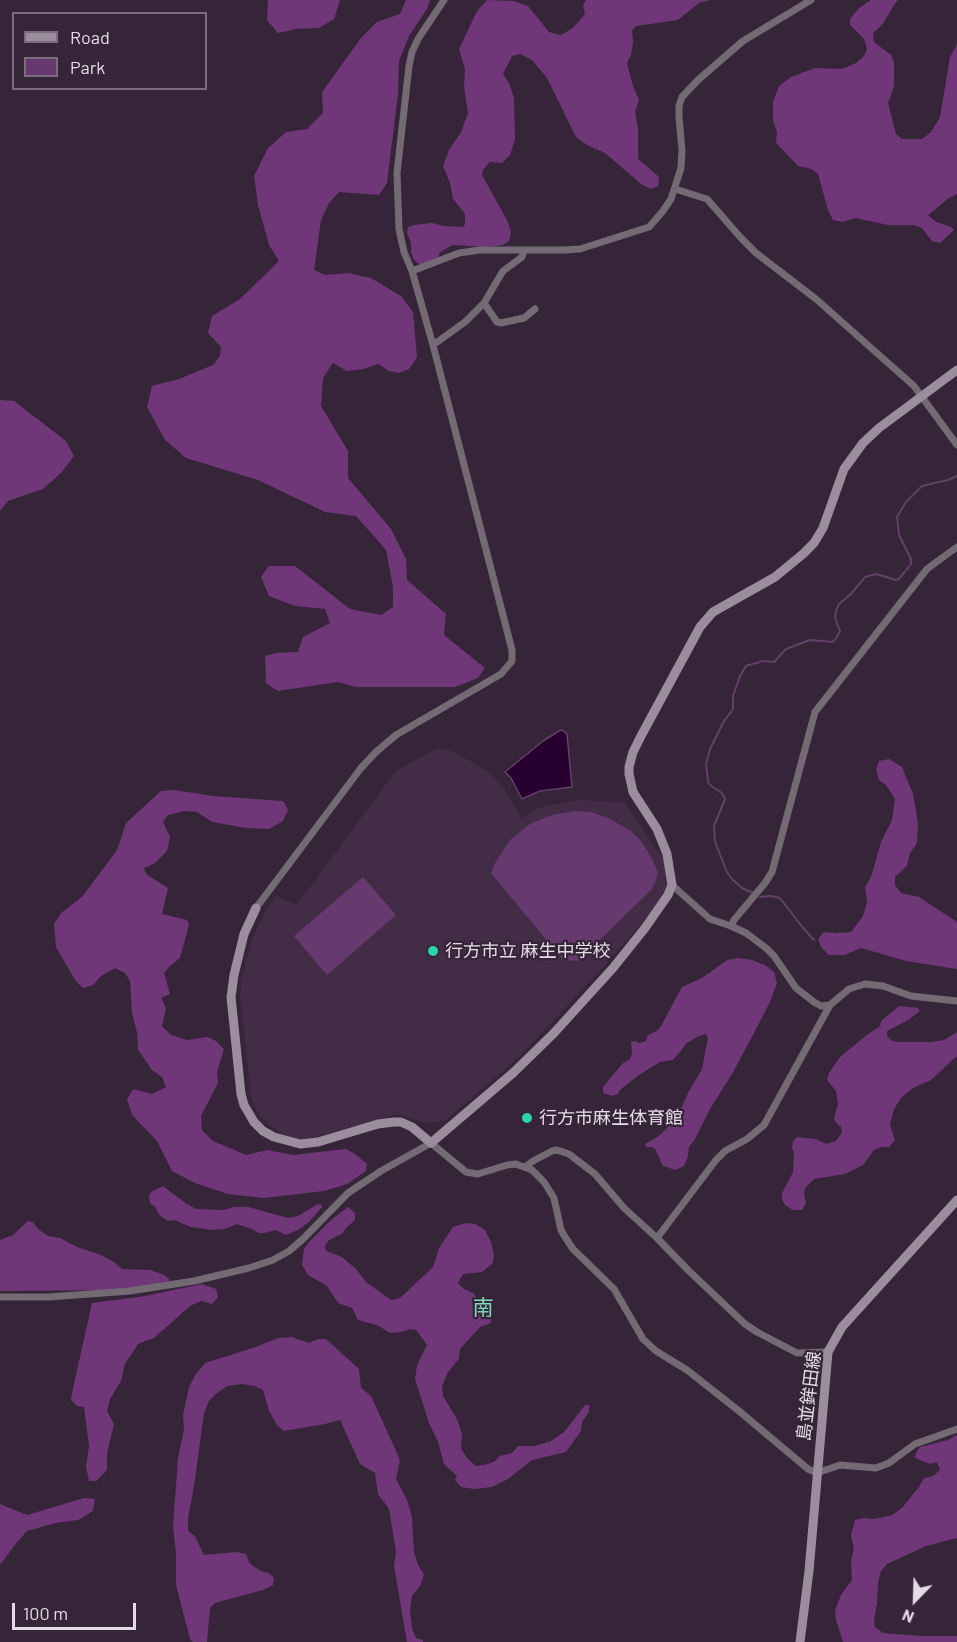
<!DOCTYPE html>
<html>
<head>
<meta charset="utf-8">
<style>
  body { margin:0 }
  #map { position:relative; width:957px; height:1642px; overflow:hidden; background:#362538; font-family:Barlow,sans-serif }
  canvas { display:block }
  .legend { position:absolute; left:12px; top:12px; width:195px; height:78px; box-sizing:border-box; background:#362538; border:2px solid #7c6d7e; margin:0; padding:8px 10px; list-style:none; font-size:18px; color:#e5dae7 }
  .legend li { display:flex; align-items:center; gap:12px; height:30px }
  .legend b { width:30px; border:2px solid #7c6d7e }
  .north { position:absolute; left:885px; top:1570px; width:60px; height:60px; -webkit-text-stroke:4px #362538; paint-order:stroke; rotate:203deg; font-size:16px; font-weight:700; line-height:24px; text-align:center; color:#e5dae7 }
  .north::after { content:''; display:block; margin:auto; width:21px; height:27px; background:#e5dae7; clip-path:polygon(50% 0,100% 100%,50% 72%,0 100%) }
  .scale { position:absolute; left:12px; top:1603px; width:124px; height:27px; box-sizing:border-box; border:3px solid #e5dae7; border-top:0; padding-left:8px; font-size:18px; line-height:21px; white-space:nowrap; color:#e5dae7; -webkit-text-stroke:4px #362538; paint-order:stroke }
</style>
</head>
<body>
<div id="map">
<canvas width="957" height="1642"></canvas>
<ul class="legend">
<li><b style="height:8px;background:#9b8d9d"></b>Road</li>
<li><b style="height:16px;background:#663a6e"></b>Park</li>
</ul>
<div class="north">N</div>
<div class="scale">100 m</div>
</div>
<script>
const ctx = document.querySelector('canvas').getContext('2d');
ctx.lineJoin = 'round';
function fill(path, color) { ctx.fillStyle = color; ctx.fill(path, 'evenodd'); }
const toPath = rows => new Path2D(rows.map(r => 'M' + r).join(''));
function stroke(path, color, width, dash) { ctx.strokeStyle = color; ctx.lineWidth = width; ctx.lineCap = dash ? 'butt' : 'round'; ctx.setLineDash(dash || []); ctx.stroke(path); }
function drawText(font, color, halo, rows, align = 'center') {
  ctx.font = font + ' Barlow,"Noto Sans JP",sans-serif'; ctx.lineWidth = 4.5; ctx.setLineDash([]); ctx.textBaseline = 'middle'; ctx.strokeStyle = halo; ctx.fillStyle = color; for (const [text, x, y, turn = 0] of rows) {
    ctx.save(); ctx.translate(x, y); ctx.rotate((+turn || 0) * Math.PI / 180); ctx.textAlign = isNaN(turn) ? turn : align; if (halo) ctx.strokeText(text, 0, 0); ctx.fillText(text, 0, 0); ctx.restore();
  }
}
const built = toPath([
  [437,748,452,751,488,771,503,786,521,818,541,807,579,800,625,803,662,857,669,873,668,883,665,893,652,911,608,962,539,1036,510,1065,445,1121,426,1123,398,1114,316,1137,298,1140,291,1138,281,1134,262,1118,255,1108,251,1096,240,996,241,980,252,939,262,918,276,896,297,905,395,772]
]);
const green = toPath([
  [575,811,591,812,608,818,631,831,641,841,651,857,658,872,656,880,652,889,578,961,563,960,491,873,495,863,510,840,530,824,552,815],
  [363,877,396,915,327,975,294,936]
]);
const forest = toPath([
  [268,0,340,0,334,19,319,28,296,29,278,33,267,20],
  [406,0,430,0,427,9,409,36,399,61,398,94,387,183,379,195,339,192,329,203,321,220,314,270,325,275,348,273,371,278,401,296,413,312,417,357,409,369,399,373,389,371,378,364,363,369,347,371,333,363,323,378,321,406,348,451,348,478,391,529,406,559,407,580,446,614,444,635,485,668,478,678,455,687,356,687,338,682,278,691,266,683,265,656,276,653,298,652,303,637,330,623,325,609,295,606,269,596,261,577,269,566,295,566,350,609,381,615,393,607,393,587,386,550,356,516,325,512,258,480,186,458,165,440,147,407,152,386,179,379,213,365,220,356,221,347,208,333,212,316,240,299,279,261,269,245,258,205,254,176,268,148,286,132,307,129,323,113,322,92,361,38,377,22,400,14],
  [487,0,514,1,528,6,549,32,561,35,573,28,585,14,583,5,586,0,710,0,699,3,678,20,636,26,632,31,633,42,631,55,627,63,633,86,639,100,635,112,638,128,638,159,659,177,658,186,651,189,641,184,605,153,587,145,576,137,547,78,532,60,520,54,512,56,503,74,509,83,514,98,515,139,510,155,502,163,490,162,483,170,482,175,507,220,511,232,509,241,503,245,486,247,453,245,440,252,437,260,423,267,414,260,411,252,411,243,407,233,408,227,414,225,432,223,444,226,464,227,465,223,465,214,453,199,450,183,443,166,449,150,461,132,468,113,464,87,465,69,459,49,477,11],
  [871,0,898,0,894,5,882,25,873,33,874,42,891,55,894,62,894,87,888,103,896,134,902,139,922,139,931,132,940,117,950,57,957,44,957,194,949,198,928,215,936,222,951,227,954,230,940,243,932,241,922,228,914,225,888,225,856,218,843,222,833,220,828,210,818,174,812,169,798,166,776,143,777,132,773,120,773,102,779,86,791,77,815,68,841,69,856,63,864,56,867,49,864,39,850,25,850,19,859,8],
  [0,400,14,401,66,441,74,456,61,473,43,489,8,501,0,511],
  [889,759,902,767,913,794,918,823,917,843,910,853,907,866,895,877,895,885,901,893,919,897,957,922,957,969,906,961,861,948,845,955,829,955,821,947,818,939,824,932,836,933,851,932,863,916,867,903,865,887,871,877,881,842,892,820,895,799,886,785,879,780,876,770,879,761],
  [174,790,214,796,283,801,288,810,283,821,269,829,246,828,212,822,197,812,185,811,168,815,163,822,170,837,167,851,154,864,144,868,146,874,168,888,162,914,187,920,189,925,180,958,169,967,164,973,170,994,161,998,166,1008,162,1026,171,1035,187,1040,207,1037,216,1041,224,1049,217,1072,218,1083,201,1116,202,1130,213,1141,246,1155,267,1150,293,1155,346,1149,355,1154,367,1164,366,1171,347,1184,324,1191,264,1198,228,1194,195,1183,172,1171,157,1141,132,1115,127,1099,133,1089,152,1094,166,1087,162,1077,152,1070,138,1050,137,1032,132,1013,130,981,125,973,115,968,101,976,93,985,83,988,75,980,56,947,54,924,61,913,82,897,117,850,126,823,161,791],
  [738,958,752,960,765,965,774,972,777,983,770,1002,754,1033,732,1074,710,1109,695,1139,689,1147,688,1156,684,1166,675,1170,663,1166,655,1149,652,1147,646,1147,645,1144,659,1136,677,1118,688,1093,702,1069,708,1037,705,1034,699,1036,687,1043,673,1060,660,1062,639,1075,621,1089,618,1094,612,1096,603,1093,603,1087,623,1063,630,1059,632,1053,631,1042,635,1041,639,1043,646,1041,648,1035,657,1031,661,1026,682,987,702,978,727,960],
  [899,1006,918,1008,920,1011,908,1020,887,1031,887,1036,891,1040,897,1042,931,1042,944,1040,957,1032,957,1056,931,1080,913,1088,901,1098,894,1109,890,1125,895,1140,889,1147,882,1147,874,1150,863,1165,845,1174,814,1179,805,1188,804,1194,806,1203,802,1210,793,1210,786,1206,782,1200,782,1193,793,1172,794,1153,792,1148,793,1141,797,1137,816,1139,826,1144,836,1141,842,1132,841,1127,836,1123,834,1118,838,1104,836,1091,827,1080,829,1073,840,1057,868,1034,879,1027,882,1020],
  [163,1186,184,1202,196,1209,223,1210,234,1207,248,1207,288,1218,298,1216,318,1204,322,1205,322,1207,309,1222,298,1230,286,1235,276,1230,264,1233,259,1233,252,1229,237,1224,225,1229,212,1230,191,1227,174,1220,168,1221,159,1215,156,1208,150,1203,149,1196,151,1192],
  [348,1207,355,1213,355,1220,345,1229,342,1234,329,1240,325,1246,326,1251,342,1257,356,1269,366,1282,391,1300,400,1298,433,1267,439,1248,453,1227,466,1223,475,1224,485,1230,491,1242,494,1255,493,1263,482,1272,463,1274,458,1283,464,1289,473,1293,479,1301,487,1307,492,1314,491,1323,480,1327,460,1349,459,1359,448,1372,442,1386,443,1396,457,1419,462,1434,461,1449,469,1460,476,1466,484,1465,494,1462,500,1456,512,1453,518,1446,535,1446,551,1441,564,1432,585,1405,589,1405,589,1412,582,1422,581,1431,566,1452,532,1460,508,1479,492,1487,474,1489,461,1487,455,1480,457,1476,444,1464,438,1442,429,1423,415,1379,417,1365,427,1345,416,1330,410,1329,401,1332,390,1333,377,1325,358,1320,352,1308,338,1303,327,1286,308,1275,302,1265,304,1249,308,1243,332,1219],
  [28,1221,33,1222,38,1229,48,1236,60,1238,77,1247,101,1255,114,1262,122,1269,150,1270,164,1275,168,1278,170,1281,123,1290,0,1291,0,1240,13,1235],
  [202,1284,216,1289,218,1297,212,1304,201,1301,190,1306,154,1338,138,1344,125,1364,121,1381,110,1399,107,1411,114,1424,107,1453,107,1470,96,1481,89,1481,86,1467,89,1446,84,1407,77,1406,71,1400,72,1393,92,1303,145,1296],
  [292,1337,309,1343,318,1339,326,1339,359,1369,361,1388,371,1396,397,1453,400,1461,396,1479,407,1500,412,1517,414,1552,418,1565,424,1574,420,1586,412,1596,410,1610,412,1628,416,1638,423,1640,423,1642,407,1642,394,1566,396,1552,389,1509,378,1494,375,1473,360,1464,340,1420,325,1424,284,1431,277,1425,269,1411,263,1390,255,1386,242,1384,227,1386,216,1394,209,1401,204,1413,194,1486,188,1518,188,1531,195,1536,204,1555,237,1552,246,1554,249,1562,253,1566,263,1572,269,1573,274,1578,273,1585,263,1590,215,1603,210,1608,207,1642,193,1642,190,1639,176,1585,176,1553,173,1527,178,1458,184,1429,183,1415,189,1387,196,1374,205,1363,256,1347,278,1338],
  [957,1435,957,1538,926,1546,887,1564,881,1571,878,1583,877,1604,874,1619,875,1627,883,1633,921,1636,957,1636,957,1642,843,1642,836,1620,835,1610,841,1595,852,1580,851,1561,854,1549,851,1535,855,1520,864,1518,874,1519,892,1515,902,1508,919,1487,924,1478,933,1476,940,1470,937,1462,930,1464,915,1458,916,1453,920,1447,948,1440],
  [84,1498,95,1499,93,1511,78,1520,55,1523,27,1531,14,1546,0,1565,0,1504,27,1515]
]);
const water = toPath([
  [562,730,567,734,572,787,540,791,522,799,511,778,505,772,543,741,559,731,562,730]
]);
const stream = toPath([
  [753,893,742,888,732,879,727,872,715,842,714,826,725,799,722,793,711,786,708,782,706,764,710,749,724,721,733,709,733,696,740,676,746,666,763,661,774,662,786,649,810,640,833,642,837,637,840,631,835,618,836,611,839,604,851,594,865,577,876,574,896,580,899,579,911,564,911,559,899,535,897,517,906,502,922,486,948,480,957,476],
  [760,897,771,896,780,898,803,928,814,940]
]);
const street = toPath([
  [675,189,707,199,741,238,756,253,816,299,914,386,957,445],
  [412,271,459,253,480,250,565,250,580,249,649,227,663,211,671,199,681,168,682,150,679,117,679,106,682,97,698,80,743,41,811,0],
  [484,303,497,322,501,323,524,318,535,309],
  [433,345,465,322,484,303,503,271,522,257,524,250],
  [672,885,710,919,731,926,746,933,766,948,774,956,796,988,814,1002,821,1006,830,1005,849,989,865,984,883,986,911,996,957,1001],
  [256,908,361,768,376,752,396,735,501,674,512,661,512,650,433,345,412,271,404,252,399,229,397,173,409,66,412,52,418,39,444,0],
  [731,926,734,920,765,883,772,872,815,712,927,569,957,547],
  [525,1167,533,1161,552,1151,557,1150,569,1154,595,1174,624,1208,657,1238,688,1270,745,1324,757,1332,797,1353,828,1352],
  [657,1238,716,1160,725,1151,747,1139,764,1125,830,1005],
  [0,1297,49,1297,130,1291,194,1281,249,1268,273,1260,289,1251,303,1239,348,1193,381,1171,431,1143,466,1172,478,1174,507,1165,516,1164,532,1170,544,1182,554,1198,561,1230,565,1237,573,1249,614,1289,643,1339,656,1351,687,1370,739,1411,808,1469,817,1473,840,1465,876,1468,889,1463,915,1444,957,1429]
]);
const secondary = toPath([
  [256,908,244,934,234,975,231,997,241,1094,244,1105,254,1122,263,1131,274,1137,300,1144,318,1142,378,1124,394,1122,401,1122,412,1127,431,1143,513,1073,554,1033,613,968,645,928,668,895,672,885,667,854,657,829,633,792,629,774,629,767,633,752,641,736,700,627,713,612,775,577,803,554,814,543,823,528,844,469,863,443,879,428,957,370],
  [800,1642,809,1571,828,1352,842,1327,957,1200]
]);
const markers = [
  [433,951,6,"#2ad5ac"],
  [527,1118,6,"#2ad5ac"]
];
const poiNames = [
  ["行方市立 麻生中学校",445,951],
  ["行方市麻生体育館",539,1118]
];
const streetNames = [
  ["島並鉾田線",809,1396,-83]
];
const quarterNames = [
  ["南",483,1308]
];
fill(built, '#422c46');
fill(green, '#663a6e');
fill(forest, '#6f3678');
fill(water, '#28002f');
stroke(water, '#614166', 1.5);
stroke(stream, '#614166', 2);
stroke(street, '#736a74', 7);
stroke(secondary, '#9b8d9d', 9);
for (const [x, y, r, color] of markers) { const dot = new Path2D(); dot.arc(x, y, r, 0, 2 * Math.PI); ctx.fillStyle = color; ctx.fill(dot); stroke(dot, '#362538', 2); }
drawText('18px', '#e5dae7', '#362538', poiNames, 'left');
drawText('18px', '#e5dae7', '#362538', streetNames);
drawText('21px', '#7bd9bc', '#362538', quarterNames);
</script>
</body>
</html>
